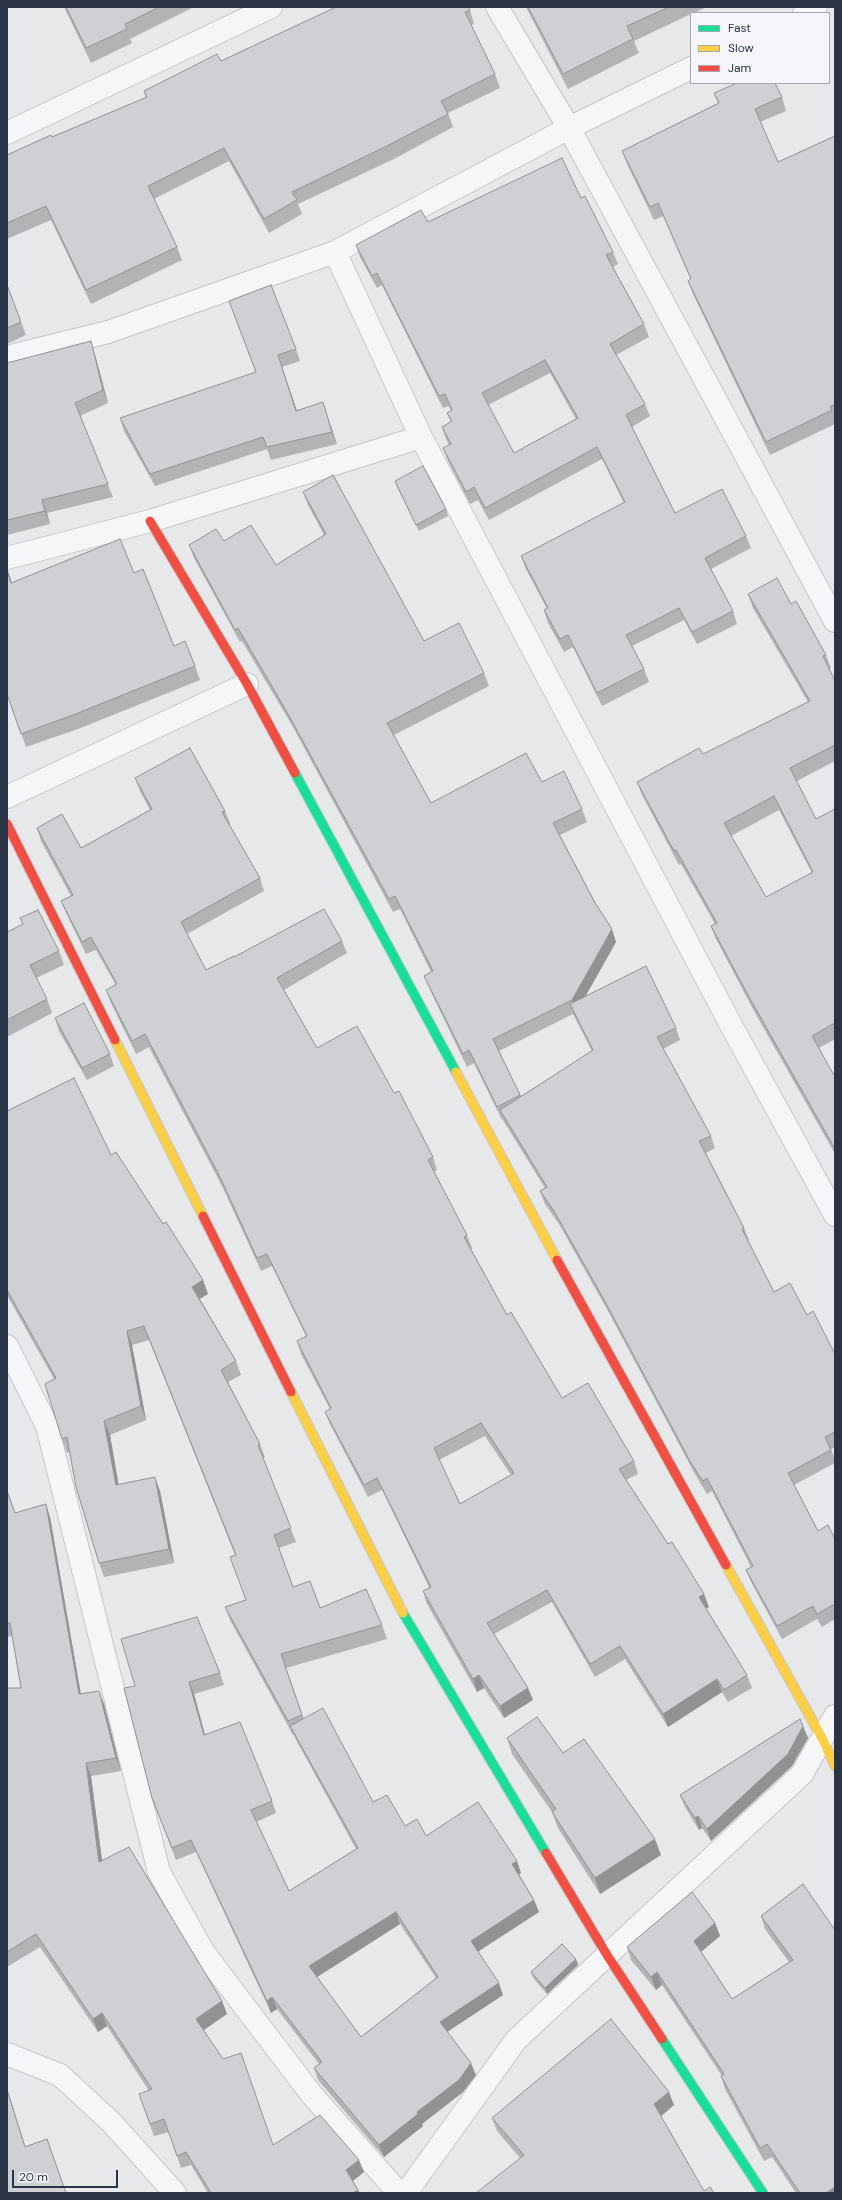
<!DOCTYPE html>
<html>
<head>
<meta charset="utf-8">
<style>
  body { margin:0 }
  #map { position:relative; width:842px; height:2200px; overflow:hidden; background:#e6e8ea; font-family:"DM Sans",sans-serif }
  canvas { display:block }
  .frame { position:absolute; inset:0; border:8px solid #2b3445; pointer-events:none }
  .legend { position:absolute; left:690px; top:12px; width:140px; height:72px; box-sizing:border-box; background:#f4f6f9; border:1px solid #a4a8b1; margin:0; padding:5px 7px; list-style:none; font-size:12px; color:#2b3445 }
  .legend li { display:flex; align-items:center; gap:8px; height:20px }
  .legend b { width:20px; border:1px solid #a4a8b1 }
  .scale { position:absolute; left:12px; top:2170px; width:106px; height:18px; box-sizing:border-box; border:2px solid #2b3445; border-top:0; padding-left:5px; font-size:12px; line-height:14px; white-space:nowrap; color:#2b3445; -webkit-text-stroke:3px #f4f6f9; paint-order:stroke }
</style>
</head>
<body>
<div id="map">
<canvas width="842" height="2200"></canvas>
<div class="frame"></div>
<ul class="legend">
<li><b style="height:5px;background:#16e098"></b>Fast</li>
<li><b style="height:5px;background:#ffcf43"></b>Slow</li>
<li><b style="height:5px;background:#f24e42"></b>Jam</li>
</ul>
<div class="scale">20 m</div>
</div>
<script>
const ctx = document.querySelector('canvas').getContext('2d');
ctx.lineJoin = 'round';
const toPath = rows => new Path2D(rows.map(r => 'M' + r).join(''));
function stroke(path, color, width, dash) { ctx.strokeStyle = color; ctx.lineWidth = width; ctx.lineCap = dash ? 'butt' : 'round'; ctx.setLineDash(dash || []); ctx.stroke(path); }
function fill(path, color) { ctx.fillStyle = color; ctx.fill(path, 'evenodd'); }
const street = toPath([
  [497,7,569,128,835,621],
  [804,13,816,7],
  [7,133,271,7],
  [335,252,421,437,732,1027,835,1215],
  [7,357,108,332,335,252,569,128,691,68],
  [7,558,150,521,421,437],
  [7,797,247,684],
  [7,1346,47,1426,159,1872,204,1953,312,2095,399,2193],
  [7,2054,60,2075,111,2122,175,2193],
  [406,2193,516,2040,802,1774,835,1716]
]);
const fast = toPath([
  [295,773,456,1072],
  [403,1613,546,1853],
  [662,2039,763,2193]
]);
const slow = toPath([
  [115,1040,203,1216],
  [456,1072,557,1260],
  [291,1392,403,1613],
  [726,1565,822,1738,835,1766]
]);
const jam = toPath([
  [150,521,247,684,295,773],
  [7,824,115,1040],
  [203,1216,291,1392],
  [557,1260,726,1565],
  [546,1853,607,1955,662,2039]
]);
const wall = toPath([
  [64,7,194,7,130,39,132,43,91,63],
  [526,7,707,7,694,13,691,13,691,14,634,41,639,53,568,89],
  [470,10,474,24,471,25,495,74,500,88,448,113,453,127,394,159,298,204,302,214,269,233,229,161,154,199,177,247,182,260,91,304,51,220,7,239,7,155,52,137,146,98,144,91,221,61],
  [714,93,782,97,786,111,760,122,778,162,835,136,835,424,770,455,693,294,688,281,691,280,663,216,654,220,627,164,622,151,718,103],
  [581,198,613,252,618,264,613,267,644,324,649,337,616,355,645,404,650,416,632,427,675,513,746,536,751,548,711,569,733,611,737,624,697,644,684,620,632,646,644,669,649,682,602,706,573,647,564,652,548,623,544,610,547,609,526,569,521,556,624,503,602,459,489,520,478,500,470,504,448,461,443,448,449,445,446,439,442,427,451,422,447,413,451,411,449,406,443,408,382,285,377,288,360,257,356,245,428,222],
  [550,373,576,419,514,453,488,405],
  [7,285,26,335,7,344],
  [229,301,296,349,300,361,282,367,297,411,327,415,337,444,271,460,267,449,155,486,124,431,120,418,256,373],
  [95,355,108,403,80,416,113,497,47,513,50,524,7,535,7,364],
  [395,481,446,509,448,516,419,531,397,487],
  [303,492,424,641,484,673,489,686,394,735,431,803,542,782,582,809,587,822,560,835,616,942,585,997,676,1028,680,1040,663,1049,711,1136,715,1148,706,1153,744,1228,749,1240,748,1241,774,1292,807,1315,835,1354,835,1447,831,1449,835,1460,835,1463,794,1485,818,1531,835,1539,835,1619,822,1627,817,1619,782,1639,751,1582,746,1570,751,1567,712,1491,707,1494,696,1476,608,1311,559,1224,545,1204,540,1191,545,1188,504,1122,503,1119,502,1120,474,1063,467,1067,429,988,424,976,431,972,400,909,393,912,293,727,242,641,240,642,194,558,189,545,224,541,276,565,324,535,308,505],
  [573,1014,592,1051,521,1096,499,1051],
  [7,568,12,583,134,573,174,646,195,666,200,680,78,729,26,747,7,694],
  [748,594,791,604,826,655,831,668,829,669,835,681,835,761,797,781,816,819,835,809,835,1039,819,1048,835,1077,835,1154,754,1011,716,939,711,926,715,924,681,864,679,865,642,795,637,782,703,754,808,702,753,608],
  [779,810,812,873,766,897,731,836],
  [135,778,225,811,230,823,229,824,260,878,264,891,187,934,206,970,234,957,342,941,347,953,284,990,317,1048,394,1093,433,1157,437,1170,434,1172,467,1235,472,1248,471,1249,507,1315,562,1398,634,1461,638,1474,626,1480,709,1607,706,1608,747,1675,752,1688,728,1702,722,1692,668,1727,625,1659,595,1677,552,1602,494,1634,528,1688,533,1700,504,1718,484,1688,477,1692,427,1604,423,1591,429,1587,382,1490,368,1497,330,1424,325,1412,330,1409,301,1354,297,1341,306,1336,272,1266,261,1271,223,1188,149,1047,136,1054,111,1003,106,990,116,985,96,950,86,954,66,913,61,901,71,896,41,841,37,828,81,848,150,810,140,791],
  [485,1436,511,1475,460,1504,439,1460],
  [20,918,59,951,64,965,36,978,47,999,52,1013,7,1037,7,932,23,924],
  [55,1018,110,1054,114,1066,87,1080,59,1031],
  [7,1111,111,1155,163,1224,203,1280,208,1294,200,1299,236,1361,241,1375,228,1382,260,1444,265,1457,263,1458,296,1542,279,1548,293,1587,320,1608,382,1625,387,1639,286,1668,304,1719,373,1802,405,1826,426,1836,521,1873,519,1874,534,1900,539,1912,478,1951,503,1995,447,2032,476,2075,463,2092,422,2124,423,2126,384,2157,318,2080,314,2068,319,2064,277,2009,271,2013,196,1852,176,1860,152,1798,124,1688,220,1673,224,1685,194,1694,205,1734,272,1801,276,1813,256,1822,289,1891,356,1849,295,1738,294,1735,293,1735,230,1620,225,1607,246,1600,235,1555,149,1340,132,1345,146,1420,110,1435,118,1484,160,1491,174,1563,104,1577,99,1563,70,1452,67,1453,62,1439,54,1379,7,1295],
  [400,1924,436,1978,361,2037,317,1977],
  [7,1490,15,1513,50,1517,81,1694,104,1704,121,1771,91,1776,102,1861,222,2001,227,2014,203,2030,273,2145,364,2172,353,2181,358,2190,360,2193,208,2193,191,2165,181,2168,169,2132,154,2136,139,2094,149,2091,107,2026,98,2032,40,1947,7,1967,7,1688,21,1688,12,1636,7,1637],
  [803,1726,808,1738,792,1766,711,1841,702,1828,699,1830,685,1807,680,1795],
  [507,1738,563,1753,661,1855,600,1894,558,1828,552,1812,512,1754],
  [803,1884,835,2193,796,2193,772,2157,764,2161,725,2089,721,2076,722,2076,662,1985,656,1990,631,1960,627,1947,715,1923,720,1936,701,1952,732,1999,789,1962,765,1929,761,1916],
  [576,1959,578,1965,547,1994,533,1978,531,1972],
  [674,2105,661,2116,704,2191,520,2158,497,2131,492,2118]
]);
const shadedWall = toPath([
  [91,341,95,355,108,403,103,390],
  [278,355,282,367,301,423,296,411],
  [323,402,327,415,337,444,332,432],
  [42,500,47,513,50,524,45,511],
  [7,568,16,597,11,583,7,571],
  [612,929,616,942,576,1013,572,1000],
  [203,1280,208,1294,197,1300,192,1287],
  [127,1331,132,1345,146,1420,141,1406],
  [104,1421,110,1435,121,1498,116,1485],
  [155,1477,160,1491,174,1563,169,1549],
  [46,1504,50,1517,83,1707,79,1694],
  [704,1594,709,1607,704,1610,699,1597],
  [479,1675,484,1688,477,1692,473,1679],
  [717,1679,722,1692,668,1727,663,1714],
  [189,1682,194,1694,208,1747,204,1735],
  [528,1688,533,1700,504,1718,500,1706],
  [99,1691,104,1704,121,1771,116,1758],
  [803,1726,808,1738,792,1766,711,1841,707,1829],
  [86,1763,91,1776,104,1875,99,1862],
  [698,1816,702,1828,699,1830,695,1818],
  [655,1839,661,1855,600,1894,595,1878],
  [517,1861,521,1873,517,1876,512,1864],
  [534,1900,539,1912,476,1953,471,1941],
  [396,1912,400,1924,314,1979,309,1966],
  [715,1923,720,1936,698,1954,694,1941],
  [576,1959,578,1965,547,1994,545,1988],
  [657,1972,662,1985,656,1990,651,1977],
  [499,1983,503,1995,444,2034,440,2022],
  [272,1997,277,2009,271,2013,267,2001],
  [222,2001,227,2014,201,2032,196,2019],
  [102,2013,107,2026,98,2032,93,2019],
  [471,2063,476,2075,463,2092,422,2124,423,2126,384,2157,379,2145,417,2112],
  [7,2088,29,2159,25,2147,7,2090],
  [669,2092,674,2105,659,2118,654,2104],
  [359,2160,364,2172,350,2183,346,2170],
  [835,2187,835,2193,826,2193],
  [358,2190,360,2193,353,2193]
]);
const building = toPath([
  [66,7,159,7,125,24,127,29,86,48,66,7],
  [336,7,468,7,470,10,465,12,495,74,441,101,448,114,389,145,292,192,297,200,264,219,224,148,148,186,177,247,86,290,46,206,7,223,7,155,51,135,52,137,147,97,144,91,217,54,221,61,336,7],
  [528,7,669,7,627,26,633,39,563,74,528,7],
  [737,83,775,83,782,97,755,109,778,162,835,136,835,404,830,407,832,410,766,442,688,281,691,279,658,203,650,207,622,151,719,103,714,93,737,83],
  [562,158,581,198,585,196,613,252,606,255,644,324,610,344,645,404,626,415,675,513,722,489,746,536,705,558,733,611,692,632,679,608,626,635,644,669,597,693,568,635,560,639,544,610,548,608,521,556,625,502,597,447,485,508,474,487,466,492,443,448,451,444,442,427,452,421,447,413,452,410,445,394,439,396,377,273,372,276,356,245,421,210,428,222,562,158],
  [545,360,578,418,514,453,482,393,545,360],
  [7,285,21,322,7,328,7,285],
  [271,285,296,349,278,355,296,411,323,402,332,432,267,447,263,437,150,474,120,418,256,372,229,301,271,285],
  [91,341,103,390,75,403,108,484,42,500,45,511,7,520,7,363,91,341],
  [423,466,446,509,416,525,395,481,423,466],
  [333,475,424,641,459,623,484,673,387,723,431,803,526,753,542,782,564,771,582,809,553,823,594,901,612,929,572,1000,493,1039,520,1095,497,1107,469,1050,463,1054,424,976,433,971,395,896,389,899,288,714,238,628,235,630,189,545,216,529,224,541,251,525,276,565,326,534,303,492,333,475],
  [120,539,134,573,143,569,174,646,185,641,195,666,73,715,21,734,7,694,7,571,11,583,120,539],
  [777,578,791,604,796,601,826,655,823,656,835,681,835,745,790,768,816,819,835,809,835,1023,812,1036,835,1077,835,1149,749,997,711,926,717,923,676,850,674,851,637,782,699,748,703,754,810,701,748,594,777,578],
  [774,796,813,872,766,897,724,823,774,796],
  [190,748,225,811,222,812,260,878,181,922,206,970,234,956,234,957,324,909,342,941,277,978,317,1048,357,1026,394,1093,399,1091,433,1157,428,1160,467,1235,464,1237,507,1315,511,1312,562,1398,588,1383,634,1461,619,1469,668,1544,672,1542,704,1594,699,1597,747,1675,724,1690,717,1679,663,1714,620,1646,590,1664,547,1590,487,1623,528,1688,500,1706,479,1675,473,1679,423,1591,431,1587,377,1478,364,1485,325,1412,331,1408,297,1341,307,1336,267,1254,257,1258,219,1175,145,1034,132,1041,106,990,117,984,91,937,82,942,61,901,73,895,37,828,62,814,81,848,152,809,135,778,190,748],
  [481,1423,514,1473,460,1504,434,1448,481,1423],
  [38,910,59,951,30,965,47,999,7,1020,7,932,23,924,20,918,38,910],
  [646,966,676,1028,657,1037,711,1136,699,1141,744,1228,742,1229,774,1292,790,1283,807,1315,813,1311,835,1354,835,1432,825,1437,831,1450,788,1473,818,1531,828,1525,835,1539,835,1604,817,1614,813,1606,777,1626,746,1570,753,1566,707,1478,703,1481,691,1463,603,1298,554,1211,540,1191,547,1187,500,1110,593,1050,570,1004,646,966],
  [84,1003,110,1054,82,1068,55,1018,84,1003],
  [74,1078,111,1155,116,1152,163,1224,166,1222,203,1280,192,1287,236,1361,221,1370,260,1444,258,1445,291,1528,274,1535,293,1587,310,1581,320,1608,366,1589,382,1625,281,1654,302,1715,288,1721,225,1607,246,1600,230,1557,236,1555,144,1326,127,1331,141,1406,104,1421,116,1485,155,1477,169,1549,99,1563,76,1487,67,1437,62,1439,45,1384,56,1378,7,1290,7,1111,74,1078],
  [7,1491,15,1513,46,1504,79,1694,99,1691,116,1758,86,1763,99,1862,129,1847,222,2001,196,2019,223,2059,241,2053,273,2145,320,2115,359,2160,346,2170,358,2190,353,2193,211,2193,186,2152,177,2156,164,2119,150,2124,139,2094,152,2089,102,2013,93,2019,36,1934,7,1952,7,1688,21,1688,10,1623,7,1623,7,1491],
  [197,1617,220,1673,189,1682,204,1735,240,1722,272,1801,251,1810,289,1891,358,1848,290,1726,323,1708,373,1802,387,1795,405,1826,417,1819,426,1836,478,1802,517,1861,512,1864,534,1900,471,1941,499,1983,440,2022,471,2063,459,2080,417,2112,418,2114,379,2145,314,2068,322,2062,272,1997,267,2001,191,1840,172,1848,152,1798,124,1688,135,1686,121,1639,197,1617],
  [396,1912,438,1977,361,2037,309,1966,396,1912],
  [537,1717,563,1753,584,1739,655,1839,595,1878,552,1812,556,1809,507,1738,537,1717],
  [800,1719,803,1726,788,1754,707,1829,698,1816,695,1818,680,1795,800,1719],
  [803,1884,835,1930,835,2187,826,2193,800,2193,767,2144,760,2148,721,2076,724,2074,657,1972,651,1977,627,1947,692,1892,715,1923,694,1941,732,1999,793,1960,761,1916,803,1884],
  [562,1944,576,1959,545,1988,531,1972,562,1944],
  [611,2019,669,2092,654,2104,704,2191,710,2187,714,2193,476,2193,524,2155,492,2118,611,2019],
  [7,2090,25,2147,47,2139,66,2193,7,2193,7,2090]
]);
stroke(street, '#c4c6c8', 24);
stroke(fast, '#c4c6c8', 11);
stroke(slow, '#c4c6c8', 11);
stroke(jam, '#c4c6c8', 11);
stroke(street, '#f5f6f7', 22);
stroke(fast, '#16e098', 9);
stroke(slow, '#ffcf43', 9);
stroke(jam, '#f24e42', 9);
fill(wall, '#b1b3b5');
fill(shadedWall, '#909294');
fill(building, '#ced0d3');
stroke(building, '#909294', 1);
</script>
</body>
</html>
